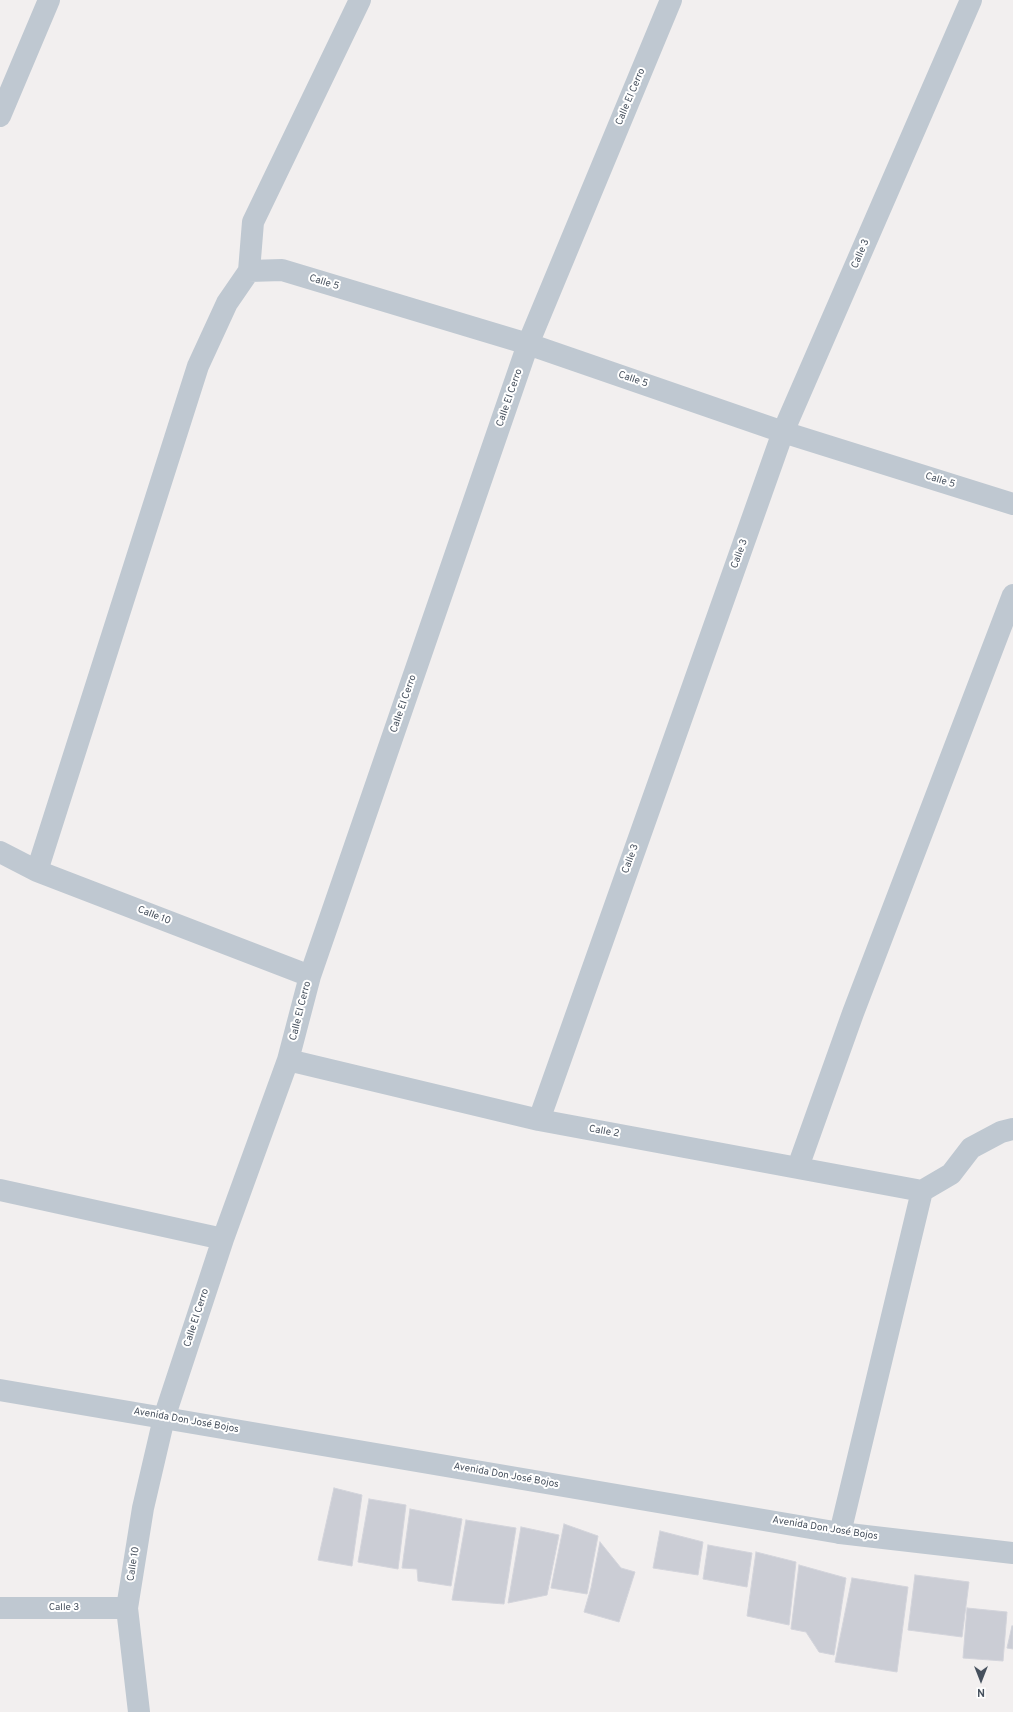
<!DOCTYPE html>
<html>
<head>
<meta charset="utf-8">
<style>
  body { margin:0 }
  #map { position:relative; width:1013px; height:1712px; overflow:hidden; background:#f2efef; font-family:Overpass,sans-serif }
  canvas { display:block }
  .north { position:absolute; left:961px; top:1660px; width:40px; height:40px; -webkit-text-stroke:3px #fff; paint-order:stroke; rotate:180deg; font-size:11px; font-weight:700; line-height:16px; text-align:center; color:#46505d }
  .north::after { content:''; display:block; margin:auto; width:14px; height:18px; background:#46505d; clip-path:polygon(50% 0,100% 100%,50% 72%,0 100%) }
</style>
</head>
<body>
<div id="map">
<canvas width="1013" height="1712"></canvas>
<div class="north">N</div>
</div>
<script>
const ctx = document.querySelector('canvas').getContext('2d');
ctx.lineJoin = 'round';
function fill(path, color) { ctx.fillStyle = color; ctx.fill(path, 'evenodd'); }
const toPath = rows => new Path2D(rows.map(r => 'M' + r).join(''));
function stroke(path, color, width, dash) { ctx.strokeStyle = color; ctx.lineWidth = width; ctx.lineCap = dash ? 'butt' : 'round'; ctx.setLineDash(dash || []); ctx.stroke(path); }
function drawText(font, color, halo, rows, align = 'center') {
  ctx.font = font + ' Overpass,sans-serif'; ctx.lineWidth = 4; ctx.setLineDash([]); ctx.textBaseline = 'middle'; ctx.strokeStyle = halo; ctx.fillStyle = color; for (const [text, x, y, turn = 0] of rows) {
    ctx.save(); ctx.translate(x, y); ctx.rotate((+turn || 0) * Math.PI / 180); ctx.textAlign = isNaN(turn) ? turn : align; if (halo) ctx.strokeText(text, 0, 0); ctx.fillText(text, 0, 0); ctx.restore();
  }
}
const building = toPath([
  [334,1488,362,1495,352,1566,318,1560,334,1488],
  [369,1499,406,1505,398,1569,358,1562,369,1499],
  [410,1509,462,1519,451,1586,418,1581,417,1569,402,1568,410,1509],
  [466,1520,516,1528,504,1604,452,1600,466,1520],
  [564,1524,598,1536,587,1594,551,1588,564,1524],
  [521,1527,559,1535,547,1595,508,1603,521,1527],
  [660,1531,703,1542,698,1575,653,1568,660,1531],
  [600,1542,621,1568,635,1572,619,1622,584,1612,591,1588,600,1542],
  [708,1545,752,1553,747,1587,703,1579,708,1545],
  [756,1552,796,1562,789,1625,747,1616,756,1552],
  [799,1565,846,1578,834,1655,819,1652,806,1632,791,1629,799,1565],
  [915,1575,969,1582,962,1637,908,1630,915,1575],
  [852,1578,908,1587,897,1672,835,1662,852,1578],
  [967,1608,1007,1612,1003,1661,963,1658,967,1608],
  [1012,1626,1013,1626,1013,1649,1007,1648,1012,1626]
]);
const minor = toPath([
  [0,116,49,0],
  [249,271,282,270,528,344,783,432,1013,504],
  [0,852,37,871,310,976],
  [37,871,198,366,227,303,249,271,253,222,360,0],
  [288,1060,539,1120,922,1191],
  [539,1120,783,432,971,0],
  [798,1167,853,1013,1013,595],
  [0,1190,223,1239],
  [840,1533,922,1191,951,1174,971,1148,1001,1132,1013,1129],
  [0,1608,127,1608],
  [139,1712,127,1608,143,1508,164,1418,223,1239,288,1060,310,976,528,344,671,0]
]);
const tertiary = toPath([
  [0,1390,840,1533,1013,1553]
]);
const streetNames = [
  ["Calle El Cerro",631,97,-67],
  ["Calle 3",861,254,-67],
  ["Calle 5",324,283,17],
  ["Calle 5",633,380,19],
  ["Calle El Cerro",510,398,-71],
  ["Calle 5",940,481,17],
  ["Calle 3",740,554,-70],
  ["Calle El Cerro",404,704,-71],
  ["Calle 3",631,859,-70],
  ["Calle 10",154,916,21],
  ["Calle El Cerro",301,1011,-76],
  ["Calle 2",604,1132,10],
  ["Calle El Cerro",197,1318,-72],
  ["Avenida Don José Bojos",186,1421,10],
  ["Avenida Don José Bojos",506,1476,10],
  ["Avenida Don José Bojos",825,1529,9],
  ["Calle 10",134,1564,-81],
  ["Calle 3",64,1608]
];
fill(building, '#cbcdd5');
stroke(building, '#d3d4db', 1);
stroke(minor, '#bfc8d1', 22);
stroke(tertiary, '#bfc8d1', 22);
drawText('10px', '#46505d', '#fff', streetNames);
</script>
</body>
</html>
